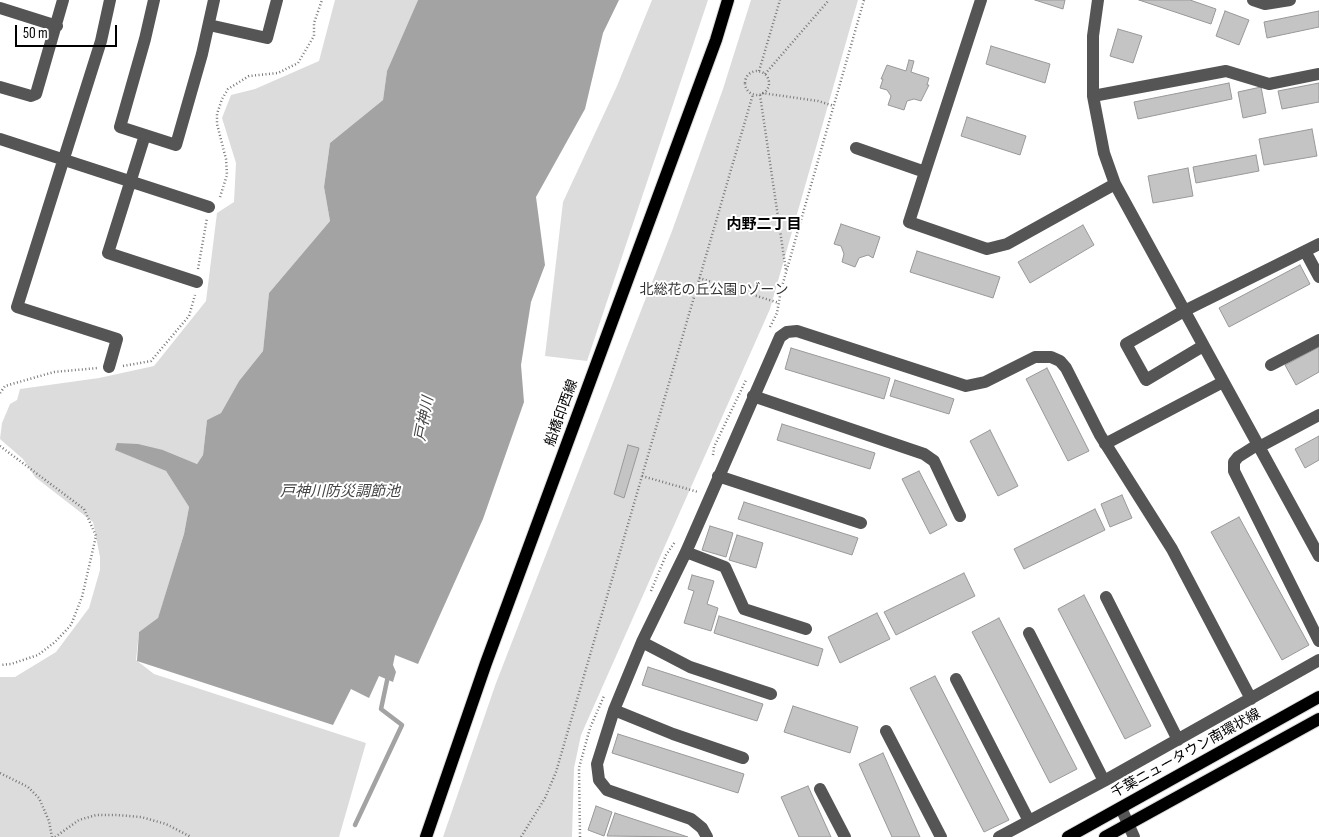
<!DOCTYPE html>
<html>
<head>
<meta charset="utf-8">
<style>
  body { margin:0 }
  #map { position:relative; width:1319px; height:837px; overflow:hidden; background:#fff; font-family:"Sofia Sans Condensed",sans-serif }
  canvas { display:block }
  .scale { position:absolute; left:15px; top:25px; width:102px; height:22px; box-sizing:border-box; border:2px solid #000; border-top:0; padding-left:6px; font-size:15px; line-height:18px; white-space:nowrap; color:#000; -webkit-text-stroke:4px #fff; paint-order:stroke }
</style>
</head>
<body>
<div id="map">
<canvas width="1319" height="837"></canvas>
<div class="scale">50 m</div>
</div>
<script>
const ctx = document.querySelector('canvas').getContext('2d');
ctx.lineJoin = 'round';
function fill(path, color) { ctx.fillStyle = color; ctx.fill(path, 'evenodd'); }
const toPath = rows => new Path2D(rows.map(r => 'M' + r).join(''));
function stroke(path, color, width, dash) { ctx.strokeStyle = color; ctx.lineWidth = width; ctx.lineCap = dash ? 'butt' : 'round'; ctx.setLineDash(dash || []); ctx.stroke(path); }
function drawText(font, color, halo, rows, align = 'center') {
  ctx.font = font + ' "Sofia Sans Condensed","Noto Sans JP",sans-serif'; ctx.lineWidth = 4; ctx.setLineDash([]); ctx.textBaseline = 'middle'; ctx.strokeStyle = halo; ctx.fillStyle = color; for (const [text, x, y, turn = 0] of rows) {
    ctx.save(); ctx.translate(x, y); ctx.rotate((+turn || 0) * Math.PI / 180); ctx.textAlign = isNaN(turn) ? turn : align; if (halo) ctx.strokeText(text, 0, 0); ctx.fillText(text, 0, 0); ctx.restore();
  }
}
const green = toPath([
  [335,0,418,0,387,71,383,100,330,143,324,187,330,221,269,293,263,351,239,381,221,413,207,420,203,455,197,464,163,450,116,450,166,471,189,507,184,534,158,619,139,632,136,660,154,674,366,743,339,837,0,837,0,677,15,677,56,652,89,608,100,570,100,557,93,522,35,477,23,459,0,439,2,423,10,404,17,400,20,389,99,378,154,366,206,301,217,213,234,202,236,163,222,118,231,95,255,89,319,61],
  [652,0,708,0,587,361,545,356,563,202,617,86],
  [751,0,858,0,770,309,581,735,574,768,572,837,443,837,496,683,672,231,723,89]
]);
const water = toPath([
  [418,0,619,0,603,33,585,109,536,197,545,265,531,302,521,365,524,402,483,519,418,664,395,655,393,665,396,672,393,682,379,676,369,698,351,689,333,725,137,661,139,632,158,618,184,534,189,507,166,471,115,450,117,443,138,444,163,450,197,464,203,455,207,420,221,413,239,381,263,351,269,293,330,221,324,187,330,143,383,100,387,71]
]);
const stream = toPath([
  [355,825,402,725,381,709,388,676]
]);
const building = toPath([
  [1035,0,1065,0,1063,9,1035,0],
  [1139,0,1190,0,1216,9,1211,24,1139,0],
  [1225,11,1249,20,1239,45,1216,36,1225,11],
  [1319,11,1319,27,1267,38,1264,22,1319,11],
  [1118,29,1142,36,1133,63,1110,56,1118,29],
  [991,46,1050,64,1045,83,986,64,991,46],
  [909,60,914,61,911,72,929,78,927,85,929,85,921,101,914,99,907,101,904,110,888,105,891,96,887,90,880,88,883,79,881,79,887,65,906,71,909,60],
  [1229,83,1232,99,1138,119,1134,102,1229,83],
  [1319,83,1319,102,1282,109,1278,91,1319,83],
  [1261,87,1266,113,1243,118,1238,92,1261,87],
  [967,117,1026,136,1020,155,961,136,967,117],
  [1312,129,1317,156,1264,165,1259,139,1312,129],
  [1256,155,1259,171,1196,183,1193,167,1256,155],
  [1188,168,1193,196,1153,203,1148,176,1188,168],
  [841,224,880,237,873,258,868,255,859,258,855,267,842,262,844,254,841,246,834,244,841,224],
  [1083,225,1094,245,1030,283,1018,262,1083,225],
  [917,251,1000,277,993,298,910,272,917,251],
  [1300,265,1310,284,1229,327,1219,308,1300,265],
  [1319,347,1319,372,1296,385,1285,365,1319,347],
  [791,348,890,378,884,399,785,369,791,348],
  [1047,368,1089,451,1068,461,1026,379,1047,368],
  [895,380,954,399,949,414,890,396,895,380],
  [782,424,875,453,870,469,777,440,782,424],
  [990,430,1018,486,998,496,970,441,990,430],
  [1319,436,1319,460,1305,468,1295,449,1319,436],
  [628,445,639,448,624,498,614,494,628,445],
  [919,471,947,525,930,534,902,479,919,471],
  [1122,495,1132,518,1110,527,1101,504,1122,495],
  [744,502,858,538,852,555,738,519,744,502],
  [1095,509,1105,530,1024,569,1014,549,1095,509],
  [1239,517,1309,645,1282,660,1211,532,1239,517],
  [710,526,733,533,726,557,702,550,710,526],
  [737,535,763,543,756,568,729,560,737,535],
  [964,573,975,596,896,635,884,612,964,573],
  [692,575,714,581,707,604,718,608,711,631,684,623,694,591,688,589,692,575],
  [1084,595,1151,726,1125,739,1058,609,1084,595],
  [877,613,890,639,840,663,828,637,877,613],
  [719,616,823,649,818,666,714,633,719,616],
  [999,618,1077,769,1050,783,972,632,999,618],
  [648,667,763,704,757,721,642,685,648,667],
  [935,676,1009,820,984,832,910,688,935,676],
  [793,706,858,727,850,753,784,732,793,706],
  [618,734,744,774,738,793,612,753,618,734],
  [883,753,920,837,892,837,859,764,883,753],
  [808,786,831,837,799,837,781,797,808,786],
  [596,806,612,812,604,836,588,830,596,806],
  [615,813,688,837,607,836,615,813]
]);
const path = toPath([
  [759,71,780,0],
  '745 83a12 12 0 1 1 24 0a12 12 0 1 1-24 0Z',
  [765,74,829,0],
  [762,93,818,101,834,106],
  [760,95,786,271],
  [220,197,227,175,226,159,217,124,217,114,222,99,228,89,249,76,278,73,298,63,314,36,314,23,322,0],
  [198,269,207,218],
  [699,278,779,303],
  [770,327,777,313,781,290,864,0],
  [123,366,151,361,189,316,195,295],
  [0,393,5,386,54,372,98,368],
  [0,446,84,509,96,536,82,597,71,625,55,642,38,655,11,664,0,665],
  [713,455,714,447,746,380],
  [642,476,698,492],
  [651,591,666,555,675,542],
  [0,773,28,787,39,798,49,821,52,837],
  [55,837,79,820,96,815,116,815,141,817,166,824,191,837],
  [521,837,545,798,556,772,753,94],
  [580,837,579,768,590,728,604,696]
]);
const minor = toPath([
  [154,0,145,39,120,127,176,145,202,54,214,0],
  [1098,0,1093,36,1093,96,1104,153,1115,184,1319,556],
  [1253,0,1265,4,1290,0],
  [0,8,57,26],
  [209,25,267,38,277,0],
  [0,87,31,96,36,94,63,0],
  [1093,96,1226,71,1269,84,1319,74],
  [145,135,108,253,197,282],
  [0,139,209,207],
  [856,148,925,172,909,222,987,249,1007,244,1115,184],
  [925,172,981,0],
  [1305,251,1319,277],
  [1203,346,1146,380,1126,344,1184,311,1319,244],
  [1271,365,1319,340],
  [109,367,117,339,17,307,101,41,110,0],
  [753,396,924,454,934,461,960,516],
  [1105,444,1223,382],
  [1257,445,1238,457,1234,462,1234,471,1319,641],
  [1259,447,1319,415],
  [718,476,861,523],
  [686,552,725,567,744,609,806,629],
  [1106,597,1178,740],
  [1029,633,1104,781],
  [642,642,690,667,771,694],
  [956,679,1029,821],
  [614,710,673,734,743,758],
  [886,731,941,837],
  [820,789,845,837],
  [1121,808,1134,837],
  [707,837,702,828,691,819,607,790,599,780,597,764,614,710,642,642,686,552,780,337,787,332,797,331,966,386,985,382,1035,357,1051,357,1060,361,1066,368,1100,435,1172,549,1251,699],
  [999,837,1104,781,1319,660]
]);
const major = toPath([
  [426,837,486,663,716,40,728,0],
  [1068,837,1319,697],
  [1105,837,1319,719]
]);
const parkNames = [
  ["北総花の丘公園 Dゾーン",714,290]
];
const streetNames = [
  ["船橋印西線",562,413,-70],
  ["千葉ニュータウン南環状線",1186,754,-29]
];
const neighbourhoodNames = [
  ["内野二丁目",764,225]
];
const waterNames = [
  ["戸神川",425,419,-79],
  ["戸神川防災調節池",340,492]
];
fill(green, '#dcdcdc');
fill(water, '#a3a3a3');
stroke(stream, '#a3a3a3', 4.5);
fill(building, '#c4c4c4');
stroke(building, '#999', 1);
stroke(major, '#dbdbdb', 14);
stroke(path, '#777', 2.5, [1, 2.5]);
stroke(minor, '#555', 12);
stroke(major, '#000', 12);
drawText('14px', '#333', '#fff', parkNames);
drawText('14px', '#000', '#fff', streetNames);
drawText('bold 15px', '#000', '#fff', neighbourhoodNames);
drawText('italic 15px', '#444', '#fff', waterNames);
</script>
</body>
</html>
